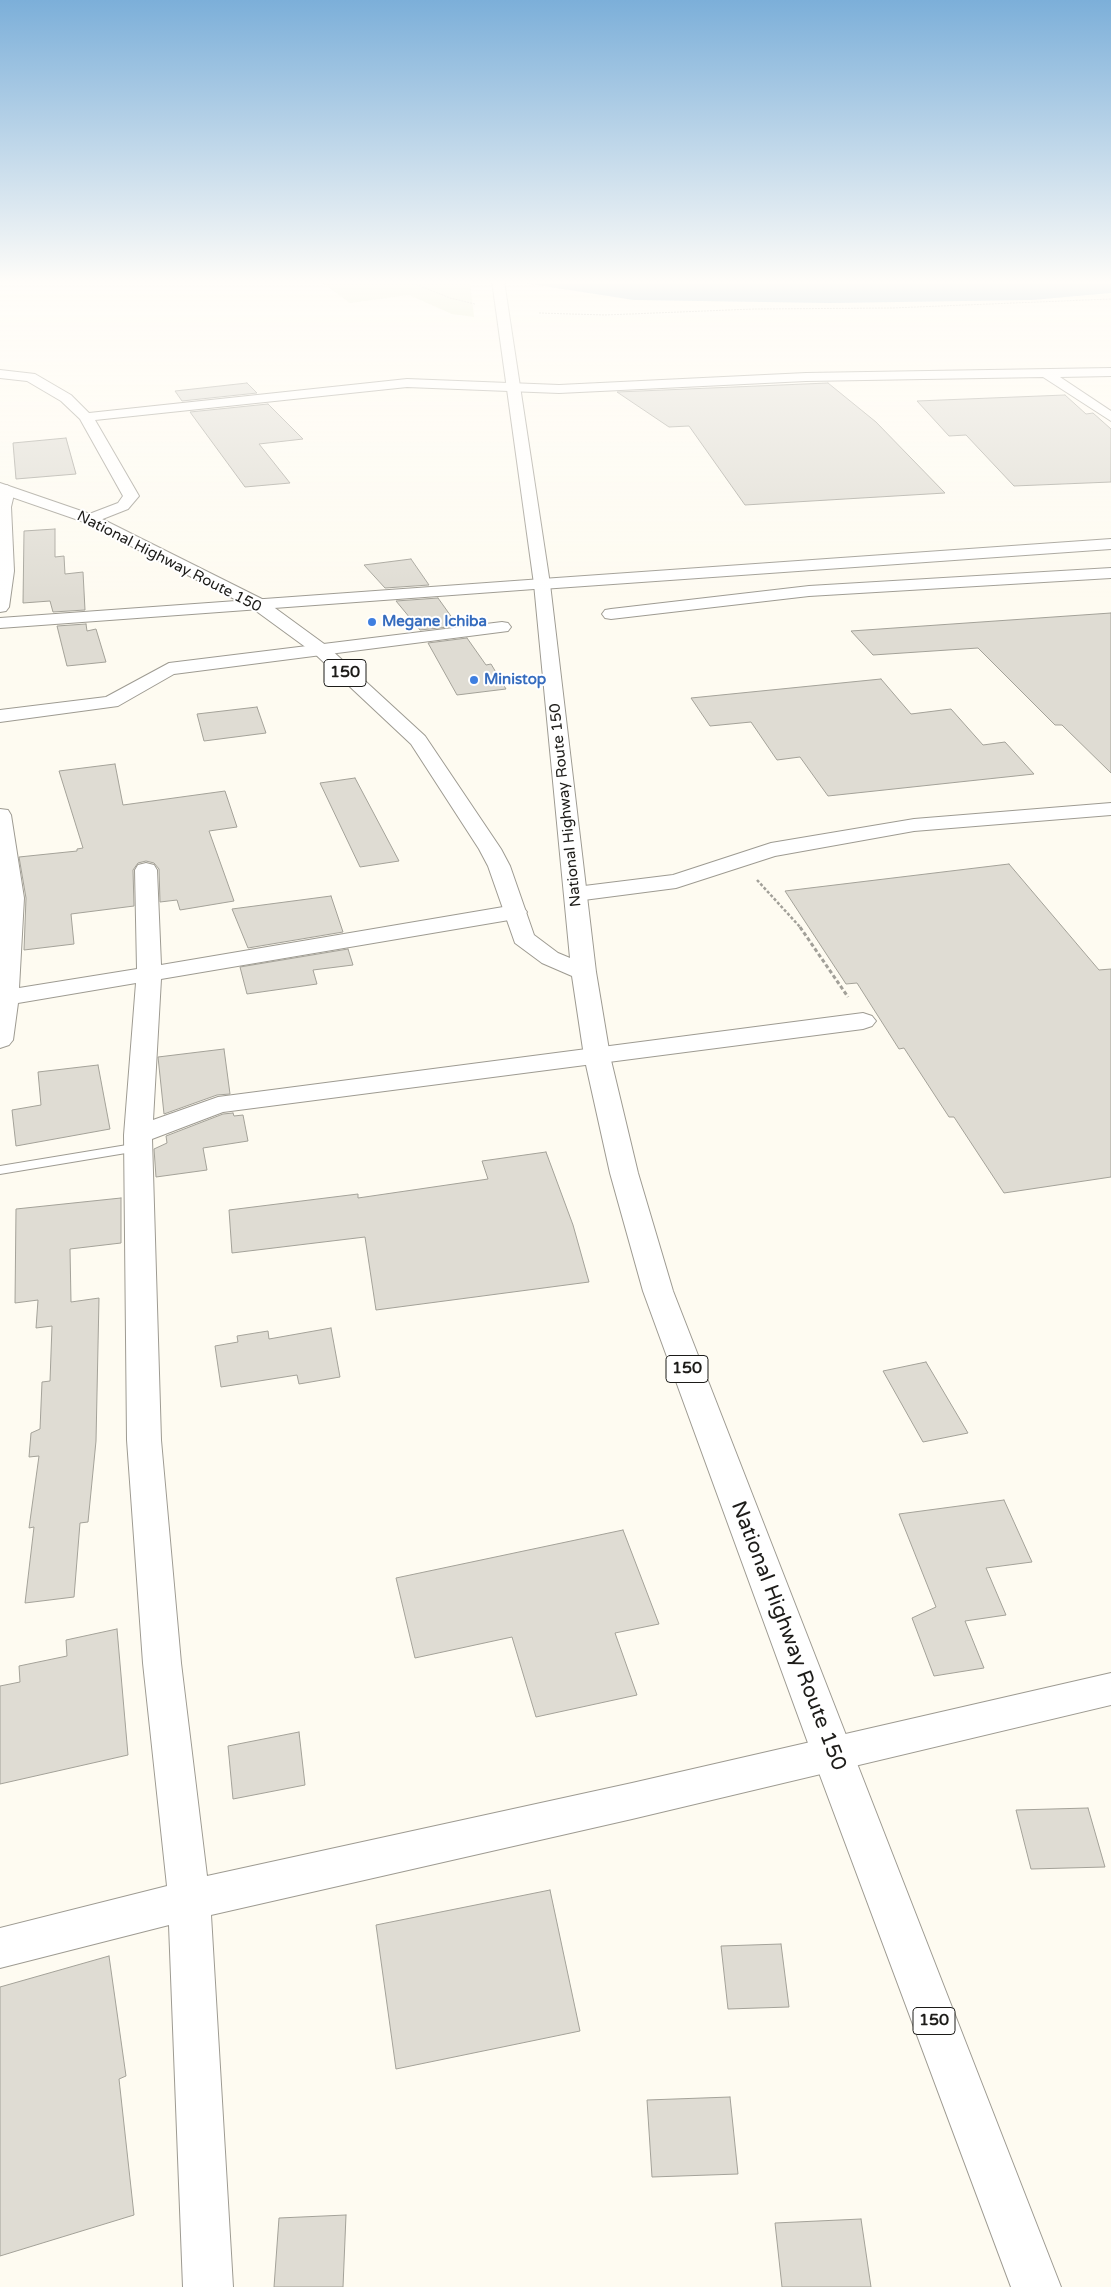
<!DOCTYPE html>
<html>
<head>
<meta charset="utf-8">
<style>
  body { margin:0 }
  canvas { display:block; background:#fefbf1 }
</style>
</head>
<body>
<canvas width="1111" height="2287"></canvas>
<script>
const ctx = document.querySelector('canvas').getContext('2d');
ctx.lineJoin = 'round';
function fill(path, color) { ctx.fillStyle = color; ctx.fill(path, 'evenodd'); }
const toPath = rows => new Path2D(rows.map(r => 'M' + r).join(''));
function stroke(path, color, width, dash) { ctx.strokeStyle = color; ctx.lineWidth = width; ctx.lineCap = dash ? 'butt' : 'round'; ctx.setLineDash(dash || []); ctx.stroke(path); }
function drawText(font, color, halo, rows, align = 'center') {
  ctx.font = font + ' "Varela Round",sans-serif'; ctx.lineWidth = 4; ctx.setLineDash([]); ctx.textBaseline = 'middle'; ctx.strokeStyle = halo; ctx.fillStyle = color; for (const [text, x, y, turn = 0] of rows) {
    ctx.save(); ctx.translate(x, y); ctx.rotate((+turn || 0) * Math.PI / 180); ctx.textAlign = isNaN(turn) ? turn : align; if (halo) ctx.strokeText(text, 0, 0); ctx.fillText(text, 0, 0); ctx.restore();
  }
}
const green = toPath([
  [320,281,470,281,474,317,452,314,409,295,350,303]
]);
const water = toPath([
  [511,281,1111,281,1111,293,1032,300,830,303,634,300]
]);
const building = toPath([
  [247,383,257,393,182,401,175,391,247,383],
  [828,383,876,422,945,493,745,505,689,426,669,427,617,392,828,383],
  [1065,395,1086,414,1093,413,1111,429,1111,482,1014,486,966,435,949,436,917,401,1065,395],
  [268,404,303,439,259,444,290,483,245,487,190,412,268,404],
  [66,438,76,474,16,479,13,443,66,438],
  [55,529,55,557,64,556,65,574,83,572,85,610,53,612,50,601,23,603,24,531,55,529],
  [411,559,429,585,385,588,364,565,411,559],
  [438,598,458,626,420,630,396,601,438,598],
  [1111,613,1111,773,1062,725,1055,725,978,648,873,655,851,631,1111,613],
  [86,624,87,631,96,629,106,662,67,666,57,626,86,624],
  [467,638,486,665,491,664,506,689,457,695,428,643,467,638],
  [881,679,911,714,951,709,983,745,1005,742,1034,774,828,796,800,757,777,760,751,722,710,726,691,698,881,679],
  [257,707,266,733,204,741,197,714,257,707],
  [115,764,123,805,225,791,237,827,209,831,234,901,180,910,177,900,160,902,159,869,154,863,146,861,138,863,133,870,134,906,71,914,74,944,24,950,26,898,19,857,77,851,77,849,83,848,59,771,115,764],
  [355,778,399,861,360,867,320,783,355,778],
  [1009,864,1099,970,1111,969,1111,1177,1004,1193,954,1117,949,1117,904,1048,899,1049,857,983,846,984,785,891,1009,864],
  [331,896,343,932,248,948,232,909,331,896],
  [348,949,353,965,313,970,317,984,247,994,240,967,348,949],
  [224,1049,230,1094,217,1095,164,1114,158,1057,224,1049],
  [98,1065,110,1129,16,1146,12,1110,41,1105,38,1072,98,1065],
  [233,1113,234,1116,243,1115,248,1141,203,1148,207,1170,156,1177,154,1149,167,1143,166,1136,223,1114,233,1113],
  [546,1152,573,1225,589,1282,376,1310,365,1237,232,1253,229,1210,358,1194,358,1198,488,1179,482,1161,546,1152],
  [121,1198,121,1243,70,1249,71,1302,99,1298,96,1441,88,1522,80,1523,74,1597,25,1603,34,1527,29,1528,39,1456,29,1457,31,1433,40,1429,42,1382,50,1381,52,1326,36,1328,38,1300,15,1303,16,1209,121,1198],
  [331,1328,340,1377,299,1384,297,1375,221,1387,215,1346,238,1342,237,1336,268,1331,269,1339,331,1328],
  [926,1362,968,1433,923,1442,883,1371,926,1362],
  [1004,1500,1032,1562,986,1568,1006,1615,965,1621,984,1668,934,1676,912,1618,936,1607,899,1514,1004,1500],
  [623,1530,659,1624,615,1633,637,1695,536,1717,512,1637,415,1658,396,1578,623,1530],
  [117,1629,128,1755,0,1784,0,1686,20,1682,19,1666,67,1656,66,1640,117,1629],
  [299,1732,305,1785,233,1799,228,1746,299,1732],
  [1088,1808,1105,1867,1031,1869,1016,1810,1088,1808],
  [550,1890,580,2031,396,2069,376,1925,550,1890],
  [781,1944,789,2007,728,2009,721,1946,781,1944],
  [109,1956,126,2076,119,2079,134,2215,0,2256,0,1987,109,1956],
  [730,2097,738,2174,652,2177,647,2100,730,2097],
  [346,2215,343,2287,274,2287,279,2218,346,2215],
  [861,2219,871,2287,782,2287,775,2223,861,2219]
]);
const pathFar2 = toPath([
  [408,281,450,298,475,304],
  [539,313,605,315,754,309,892,308,1111,299]
]);
const pathFar1 = toPath([
  [757,880,801,928]
]);
const path = toPath([
  [800,927,848,997]
]);
const lane = toPath([
  [139,1143,144,1144,146,1147,144,1150,0,1174,0,1166,139,1143]
]);
const street = toPath([
  [1111,368,1111,376,1060,377,1111,411,1111,421,1043,377,806,381,559,393,407,387,95,420,139,496,128,509,90,524,84,522,82,519,84,516,118,503,123,496,80,419,61,401,27,381,0,378,0,370,35,374,71,395,89,413,407,379,559,385,806,373,1111,368],
  [7,485,15,490,11,507,14,571,9,607,6,611,0,612,0,489,7,485],
  [1111,539,1111,549,542,589,536,588,534,584,536,580,542,579,1111,539],
  [1111,568,1111,578,809,596,611,619,605,618,602,614,605,610,611,609,809,586,1111,568],
  [502,622,508,623,511,627,508,631,174,674,118,706,0,722,0,710,106,697,169,663,502,622],
  [1111,803,1111,815,914,831,775,856,676,888,576,901,568,899,565,894,568,889,576,887,673,875,771,843,914,819,1111,803],
  [0,809,8,810,11,815,24,898,19,988,137,969,135,870,138,865,146,863,154,865,157,870,161,965,515,905,523,907,527,912,523,917,515,919,161,979,153,1120,218,1097,863,1013,872,1016,876,1021,872,1026,863,1029,223,1112,152,1139,161,1440,181,1663,207,1876,632,1783,1111,1673,1111,1705,632,1819,211,1915,233,2287,183,2287,169,1925,0,1968,0,1928,167,1886,143,1663,127,1440,124,1135,136,983,18,1003,13,1040,9,1045,0,1048,0,809]
]);
const secondary = toPath([
  [542,579,548,580,550,584,548,588,0,628,0,618,542,579]
]);
const highway = toPath([
  [492,281,504,281,550,584,596,972,610,1056,638,1173,673,1291,1061,2287,1011,2287,812,1754,643,1291,610,1173,584,1056,572,976,542,963,515,943,488,866,479,849,411,744,315,654,252,608,84,522,0,493,0,483,96,516,264,600,327,646,425,736,501,849,510,866,534,935,558,953,570,958,534,584,492,281]
]);
const markers = [
  [372,622,5,"#3f7fe0"],
  [474,680,5,"#3f7fe0"]
];
const farStreetnames = [
  ["National Highway Route 150",169,562,27],
  ["National Highway Route 150",566,805,-96]
];
const farShopnames = [
  ["Megane Ichiba",382,622],
  ["Ministop",484,680]
];
const shields = [
  [345,673,42],
  [687,1369,42],
  [934,2021,42]
];
const shieldNames = [
  ["150",345,673],
  ["150",687,1369],
  ["150",934,2021]
];
const nearStreetnames = [
  ["National Highway Route 150",788,1636,69]
];
fill(green, '#e0e8c3');
fill(water, '#7ba8c3');
fill(building, '#dfdcd3');
stroke(building, '#a4a299', 1);
stroke(lane, '#9e9b92', 2);
stroke(street, '#9e9b92', 2);
stroke(secondary, '#9e9b92', 2);
stroke(highway, '#9e9b92', 2);
stroke(pathFar2, '#a2a099', 1, [2, 1]);
stroke(pathFar1, '#a2a099', 2.5, [3, 2]);
stroke(path, '#a2a099', 3, [4, 2.5]);
fill(lane, '#fff');
fill(street, '#fff');
fill(secondary, '#fff');
fill(highway, '#fff');
const sky = ctx.createLinearGradient(0, 0, 0, 601);
sky.addColorStop(0, '#7cafd9');
sky.addColorStop(0.47, '#fffdf9');
sky.addColorStop(1, '#fffdf900');
ctx.fillStyle = sky;
ctx.fillRect(0, 0, 1111, 601);
for (const [x, y, r, color] of markers) { const dot = new Path2D(); dot.arc(x, y, r, 0, 2 * Math.PI); ctx.fillStyle = color; ctx.fill(dot); stroke(dot, '#fff', 2); }
drawText('15px', '#1d1c19', '#fff', farStreetnames);
drawText('bold 15px', '#366cbe', '#fff', farShopnames, 'left');
for (const [x, y, w] of shields) { const box = new Path2D(); box.roundRect(x - w / 2, y - 13.5, w, 27, 4); ctx.fillStyle = '#fff'; ctx.fill(box); stroke(box, '#1d1c19', 1); }
drawText('bold 16px', '#1d1c19', null, shieldNames);
drawText('21px', '#1d1c19', '#fff', nearStreetnames);
</script>
</body>
</html>
